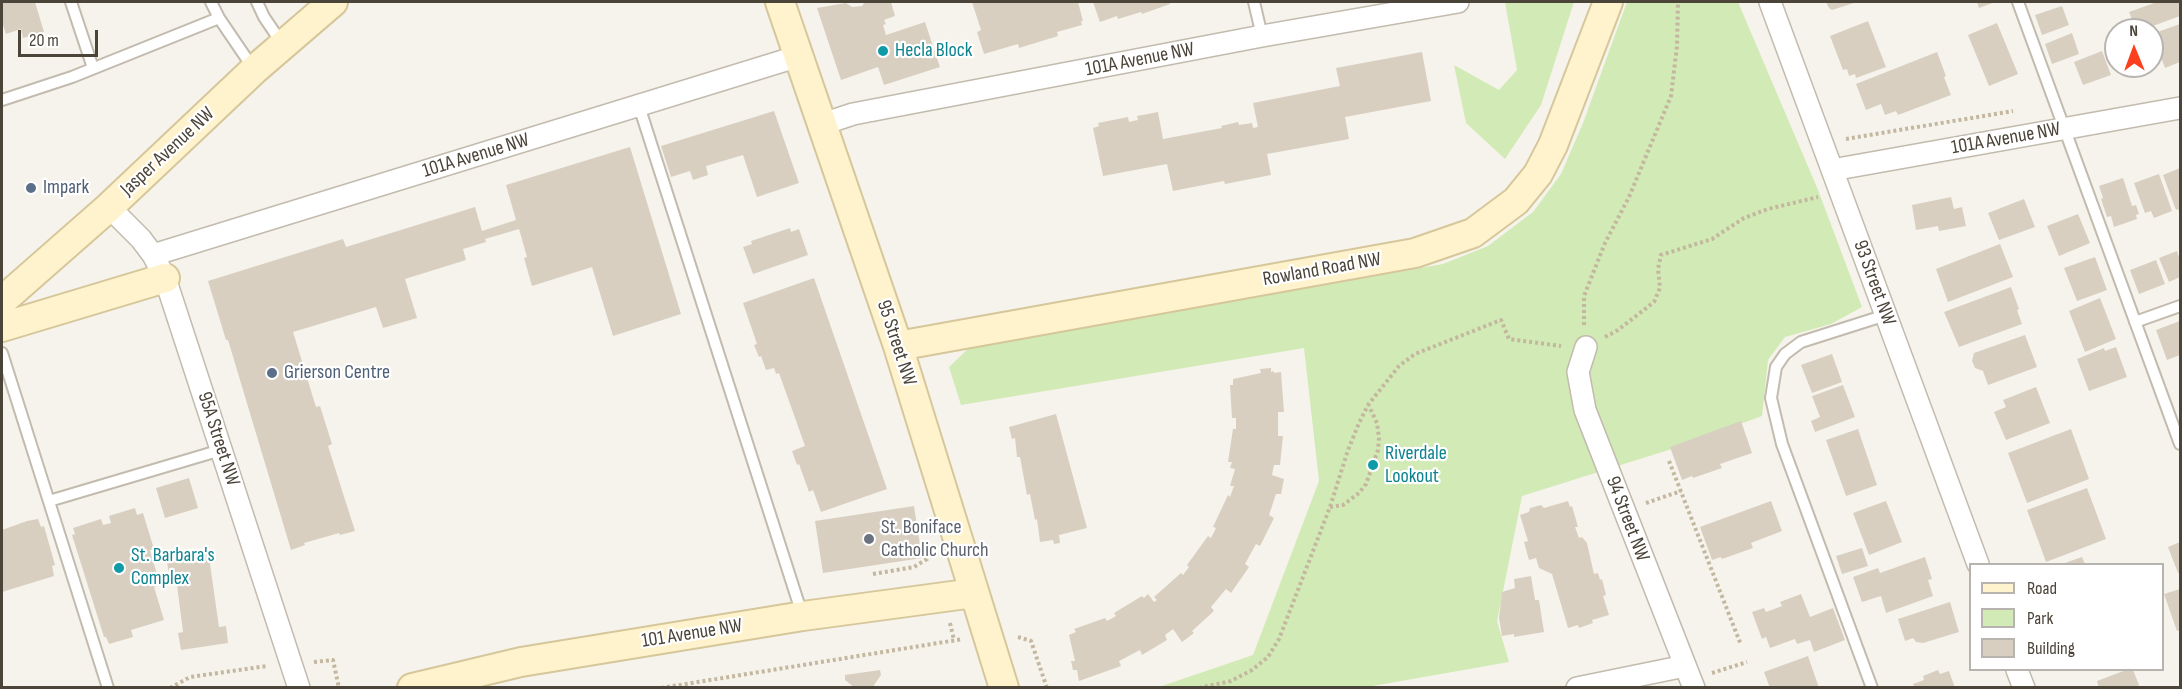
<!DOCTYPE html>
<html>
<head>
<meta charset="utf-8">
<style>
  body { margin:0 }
  #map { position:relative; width:2182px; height:689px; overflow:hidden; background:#f6f3ec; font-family:"Sofia Sans Condensed",sans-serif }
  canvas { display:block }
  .frame { position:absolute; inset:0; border:3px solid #4b4439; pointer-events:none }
  .legend { position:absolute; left:1969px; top:563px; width:195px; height:108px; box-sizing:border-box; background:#fff; border:2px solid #b7b4b0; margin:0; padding:8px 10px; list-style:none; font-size:18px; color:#4b4439 }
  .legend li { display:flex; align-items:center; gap:12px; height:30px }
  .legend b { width:30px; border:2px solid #b7b4b0 }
  .north { position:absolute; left:2104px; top:18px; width:60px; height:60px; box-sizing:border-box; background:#fff; border:2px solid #b7b4b0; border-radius:50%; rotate:359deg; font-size:16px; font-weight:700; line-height:24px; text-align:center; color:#4b4439 }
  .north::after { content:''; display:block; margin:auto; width:21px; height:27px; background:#fc3f1d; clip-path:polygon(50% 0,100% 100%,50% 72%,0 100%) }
  .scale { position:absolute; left:18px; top:30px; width:80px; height:27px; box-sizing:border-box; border:3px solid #4b4439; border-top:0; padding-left:8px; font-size:18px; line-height:21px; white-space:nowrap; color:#4b4439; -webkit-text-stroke:4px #fff; paint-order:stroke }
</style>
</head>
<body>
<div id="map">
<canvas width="2182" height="689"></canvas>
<div class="frame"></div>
<ul class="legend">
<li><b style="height:8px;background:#fff3cd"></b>Road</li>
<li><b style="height:16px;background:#d2eab5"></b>Park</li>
<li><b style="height:16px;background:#d8cfc1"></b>Building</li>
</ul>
<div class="north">N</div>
<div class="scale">20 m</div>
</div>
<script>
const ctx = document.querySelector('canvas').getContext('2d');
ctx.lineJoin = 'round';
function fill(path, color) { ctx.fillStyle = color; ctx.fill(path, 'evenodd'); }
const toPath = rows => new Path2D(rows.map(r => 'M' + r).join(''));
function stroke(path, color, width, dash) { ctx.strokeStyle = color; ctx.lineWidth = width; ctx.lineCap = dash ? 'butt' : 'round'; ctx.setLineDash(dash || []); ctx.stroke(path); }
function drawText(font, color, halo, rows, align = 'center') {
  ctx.font = font + ' "Sofia Sans Condensed",sans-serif'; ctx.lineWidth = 4.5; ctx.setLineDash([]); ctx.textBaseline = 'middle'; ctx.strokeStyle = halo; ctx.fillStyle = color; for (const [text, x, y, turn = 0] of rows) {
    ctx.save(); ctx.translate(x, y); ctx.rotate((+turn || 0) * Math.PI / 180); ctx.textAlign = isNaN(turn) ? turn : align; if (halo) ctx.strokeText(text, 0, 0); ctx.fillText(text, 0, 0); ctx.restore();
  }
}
const green = toPath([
  [1505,2,1574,2,1541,105,1505,159,1466,123,1454,65,1499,90,1517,70],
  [1627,2,1738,2,1818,190,1862,307,1831,324,1785,337,1768,360,1762,416,1675,448,1522,496,1497,621,1509,662,1367,687,1159,687,1253,655,1319,481,1304,348,961,405,949,367,969,348,1443,264,1488,246,1533,212,1561,174,1583,123]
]);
const building = toPath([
  [2,2,35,2,44,32,23,38,21,29,6,34,2,22],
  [865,2,891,2,895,16,884,20,886,24,883,25,886,35,925,22,940,67,884,85,878,67,841,80,817,8,846,3,852,7,862,6],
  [972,2,1078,2,1083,21,1081,21,1082,25,1057,32,1058,36,1019,48,1018,44,984,54,977,32,981,30],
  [1093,2,1169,2,1170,4,1142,14,1141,12,1118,19,1117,16,1100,22],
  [1826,2,1857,2,1832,10,1829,8],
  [1977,2,1995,2,1979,8],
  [2157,2,2180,2,2180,16,2142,30,2136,30,2129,12],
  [2062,6,2069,25,2042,35,2035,15],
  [1868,21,1886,67,1856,78,1855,74,1849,76,1847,69,1843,70,1830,36],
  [1997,23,2018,74,1989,86,1968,35],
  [2180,24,2180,62,2165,68,2152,34],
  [2072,33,2079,54,2052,64,2045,44],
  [2102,51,2111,75,2083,85,2074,62],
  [1422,52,1431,101,1345,117,1349,139,1267,154,1271,175,1225,184,1224,181,1173,191,1167,164,1103,176,1093,128,1099,126,1098,123,1128,117,1129,122,1138,120,1137,116,1158,112,1163,139,1222,128,1221,126,1238,122,1239,125,1252,123,1253,128,1258,127,1253,103,1340,86,1336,68],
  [1937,52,1946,76,1944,77,1951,95,1898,115,1896,111,1885,115,1881,104,1866,110,1856,84],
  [774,111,799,183,757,197,743,155,706,166,708,175,693,180,690,171,671,177,661,146],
  [630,147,681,314,613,336,592,267,532,286,524,258,527,257,519,229,485,239,486,242,463,249,466,260,405,279,417,318,383,328,376,307,293,332,316,407,320,406,332,444,328,446,355,531,340,535,339,533,304,543,305,545,291,550,228,340,226,340,208,281,343,239,346,247,475,207,482,231,516,220,506,185],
  [2180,168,2180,214,2178,209,2176,210,2163,175],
  [2159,174,2172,211,2154,218,2151,211,2145,213,2134,183],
  [2123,178,2132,206,2136,205,2139,214,2136,215,2137,219,2114,227,2111,216,2107,217,2101,199,2103,198,2099,186],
  [1951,197,1954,209,1962,207,1966,226,1939,231,1938,226,1916,230,1912,205],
  [2024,199,2035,227,1999,240,1988,213],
  [2078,214,2090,243,2059,256,2047,226],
  [790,228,791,232,799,229,808,255,753,274,743,247,752,244,751,241],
  [2000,244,2013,277,1948,302,1936,269],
  [2177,251,2180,261,2180,277,2169,282,2159,258],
  [2095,257,2107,290,2077,301,2064,268],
  [2156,260,2165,284,2139,294,2130,270],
  [814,278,887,489,821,512,813,490,809,492,799,464,797,465,792,451,805,446,779,373,776,374,774,368,766,370,761,356,759,357,754,345,757,344,743,303],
  [2011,287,2019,309,2017,310,2022,324,1959,347,1944,312],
  [2100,298,2116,339,2085,352,2069,311],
  [2180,321,2180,355,2167,360,2156,330],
  [2025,335,2037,367,1988,385,1983,371,1975,368,1972,361,1974,353],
  [2116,347,2127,377,2089,391,2077,359,2104,348,2105,351],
  [1832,354,1842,382,1812,393,1801,365],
  [1271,368,1271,372,1274,371,1274,373,1281,372,1284,412,1278,412,1278,436,1283,436,1280,465,1274,465,1272,475,1284,479,1281,494,1276,494,1269,515,1274,518,1260,546,1256,544,1245,564,1249,567,1231,593,1226,589,1211,607,1214,611,1192,631,1194,633,1182,642,1173,629,1165,635,1167,640,1142,655,1140,650,1119,661,1121,666,1079,681,1077,670,1073,670,1071,661,1075,661,1069,635,1076,632,1074,629,1105,618,1107,621,1116,616,1114,613,1142,596,1144,598,1148,594,1154,602,1157,600,1154,597,1181,573,1183,575,1189,567,1187,565,1208,536,1211,538,1216,528,1213,527,1228,495,1230,497,1234,486,1230,486,1235,469,1230,468,1232,462,1228,462,1233,429,1236,429,1236,418,1232,418,1230,385,1233,385,1233,379,1261,373,1260,369],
  [1843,385,1855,417,1815,432,1811,421,1820,417,1812,396],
  [2036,387,2050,423,2006,440,1994,412,2006,407,2003,400],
  [1056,414,1087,528,1059,535,1060,543,1054,544,1053,540,1040,542,1037,519,1035,520,1030,494,1027,495,1020,457,1017,457,1015,438,1012,439,1009,427],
  [1741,421,1752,453,1720,464,1722,468,1693,478,1692,476,1682,480,1670,447],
  [1858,429,1877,485,1846,496,1826,440],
  [2071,429,2089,479,2027,503,2008,453],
  [189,478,198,508,165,518,156,488],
  [2087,488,2106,539,2046,562,2027,510],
  [1568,501,1570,507,1572,506,1578,527,1575,527,1579,538,1582,537,1587,543,1594,574,1598,573,1600,580,1602,579,1606,595,1603,596,1609,615,1592,620,1593,623,1579,628,1578,625,1568,628,1552,574,1539,568,1536,558,1529,560,1524,542,1528,541,1520,515,1529,512,1530,508,1541,505,1544,508],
  [1771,501,1782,531,1751,543,1753,548,1722,559,1721,557,1712,560,1700,527],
  [1886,501,1902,542,1869,555,1853,513],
  [914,506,922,558,823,573,815,521],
  [135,508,137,515,143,513,154,549,150,550,160,585,154,587,164,620,131,630,133,637,109,644,106,637,104,637,72,535,75,534,73,528,101,519,103,525,111,523,109,516],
  [38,519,41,527,44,526,55,565,52,566,54,576,2,592,2,530,27,521],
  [2180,542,2180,572,2178,573,2168,547],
  [1862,548,1868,566,1842,574,1836,556],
  [208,550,219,627,226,626,228,643,181,650,178,633,183,632,177,585,171,586,166,556],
  [1925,557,1932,579,1928,580,1933,596,1886,613,1881,596,1862,602,1853,577,1878,568,1880,573],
  [2082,557,2085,564,2062,564],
  [1531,576,1535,600,1539,600,1544,632,1514,637,1514,634,1502,636,1499,618,1502,592,1515,588,1514,579],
  [2180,589,2180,630,2177,631,2164,594],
  [1801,594,1810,617,1833,608,1845,640,1814,652,1810,640,1797,644,1795,639,1770,648,1766,637,1762,639,1752,612,1764,608,1766,612,1782,606,1780,602],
  [1950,602,1959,632,1923,643,1916,642,1913,638,1905,641,1898,619],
  [1808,656,1819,688,1770,688,1764,672],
  [880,670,881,675,872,688,855,688,845,680,845,675],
  [1938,670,1940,674,1949,671,1955,688,1915,688,1913,684,1924,680,1923,676],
  [2126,670,2133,670,2139,685,2137,688,2099,688,2097,681]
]);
const path = toPath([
  [1846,139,2013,111],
  [1584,325,1584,296,1605,243,1629,197,1671,96,1677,46,1678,2],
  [1605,337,1618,330,1654,302,1660,288,1658,269,1661,255,1712,239,1744,218,1768,209,1818,197],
  [1669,461,1741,645],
  [1646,503,1681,491],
  [1330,507,1343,505,1359,493,1366,484,1378,450,1379,438,1377,423,1369,406],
  [873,574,914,567,927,559,930,553],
  [950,623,954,640],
  [1018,637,1031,641,1047,688],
  [314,662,333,660,339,688],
  [1712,673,1747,662],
  [170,688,190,677,267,666],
  [661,688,963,639],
  [1199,688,1231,681,1252,670,1268,657,1279,639,1330,507,1348,450,1359,423,1368,405,1399,366,1415,354,1501,320,1509,339,1561,346]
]);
const lane = toPath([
  [71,2,93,68],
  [211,2,219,18],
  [257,2,264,17,283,45],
  [1254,2,1262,36],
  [2018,2,2180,444],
  [2,100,72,77,219,18,253,68],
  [639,106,802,614],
  [2135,322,2180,306],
  [2,353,108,688],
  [49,501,221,450],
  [1872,688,1782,444,1771,398,1776,367,1785,354,1801,342,1886,315]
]);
const street = toPath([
  [1770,2,1978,564],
  [823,124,853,114,1262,36,1458,2],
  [1832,170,2180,108],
  [109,207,141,239,153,255,165,278,299,688],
  [153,255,799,56],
  [1586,347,1578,372,1585,410,1694,688],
  [2017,670,2024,688],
  [1577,688,1685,666]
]);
const secondary = toPath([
  [780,2,898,346,1004,688],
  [2,301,109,207,254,70,333,2],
  [2,327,165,278],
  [898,346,1415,253,1473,233,1516,201,1538,174,1553,145,1608,2],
  [412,688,521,662,803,616,974,593]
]);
const markers = [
  [883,51,6,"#0f9aa8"],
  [31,188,6,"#5c6f8a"],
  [272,373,6,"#5c6f8a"],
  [1373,465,6,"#0f9aa8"],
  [869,539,6,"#6b7280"],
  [119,568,6,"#0f9aa8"]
];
const cultureNames = [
  ["Hecla Block",895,51],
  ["Riverdale",1385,454],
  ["Lookout",1385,477],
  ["St. Barbara's",131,556],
  ["Complex",131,579]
];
const streetNames = [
  ["101A Avenue NW",1140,60,-11],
  ["101A Avenue NW",2006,139,-10],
  ["Jasper Avenue NW",168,152,-43],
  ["101A Avenue NW",476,156,-17],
  ["Rowland Road NW",1322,270,-10],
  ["93 Street NW",1874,283,70],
  ["95 Street NW",896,343,72],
  ["95A Street NW",218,439,72],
  ["94 Street NW",1627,519,69],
  ["101 Avenue NW",692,634,-9]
];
const serviceNames = [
  ["Impark",43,188],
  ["Grierson Centre",284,373]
];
const worshipNames = [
  ["St. Boniface",881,528],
  ["Catholic Church",881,551]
];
fill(green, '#d2eab5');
fill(building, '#d8cfc1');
stroke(lane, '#c2bbae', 14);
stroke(street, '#c2bbae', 24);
stroke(secondary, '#d6c79b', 32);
stroke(path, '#c4b79f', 4, [3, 3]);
stroke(lane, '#fff', 10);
stroke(street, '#fff', 21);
stroke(secondary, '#fff3cd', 28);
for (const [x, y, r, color] of markers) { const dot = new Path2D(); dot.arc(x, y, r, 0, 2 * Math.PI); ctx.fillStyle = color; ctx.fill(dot); stroke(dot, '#fff', 2); }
drawText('20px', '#0d838f', '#fff', cultureNames, 'left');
drawText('20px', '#4b4439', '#fff', streetNames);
drawText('20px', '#4e5e75', '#fff', serviceNames, 'left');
drawText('20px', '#5b616d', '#fff', worshipNames, 'left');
</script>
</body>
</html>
